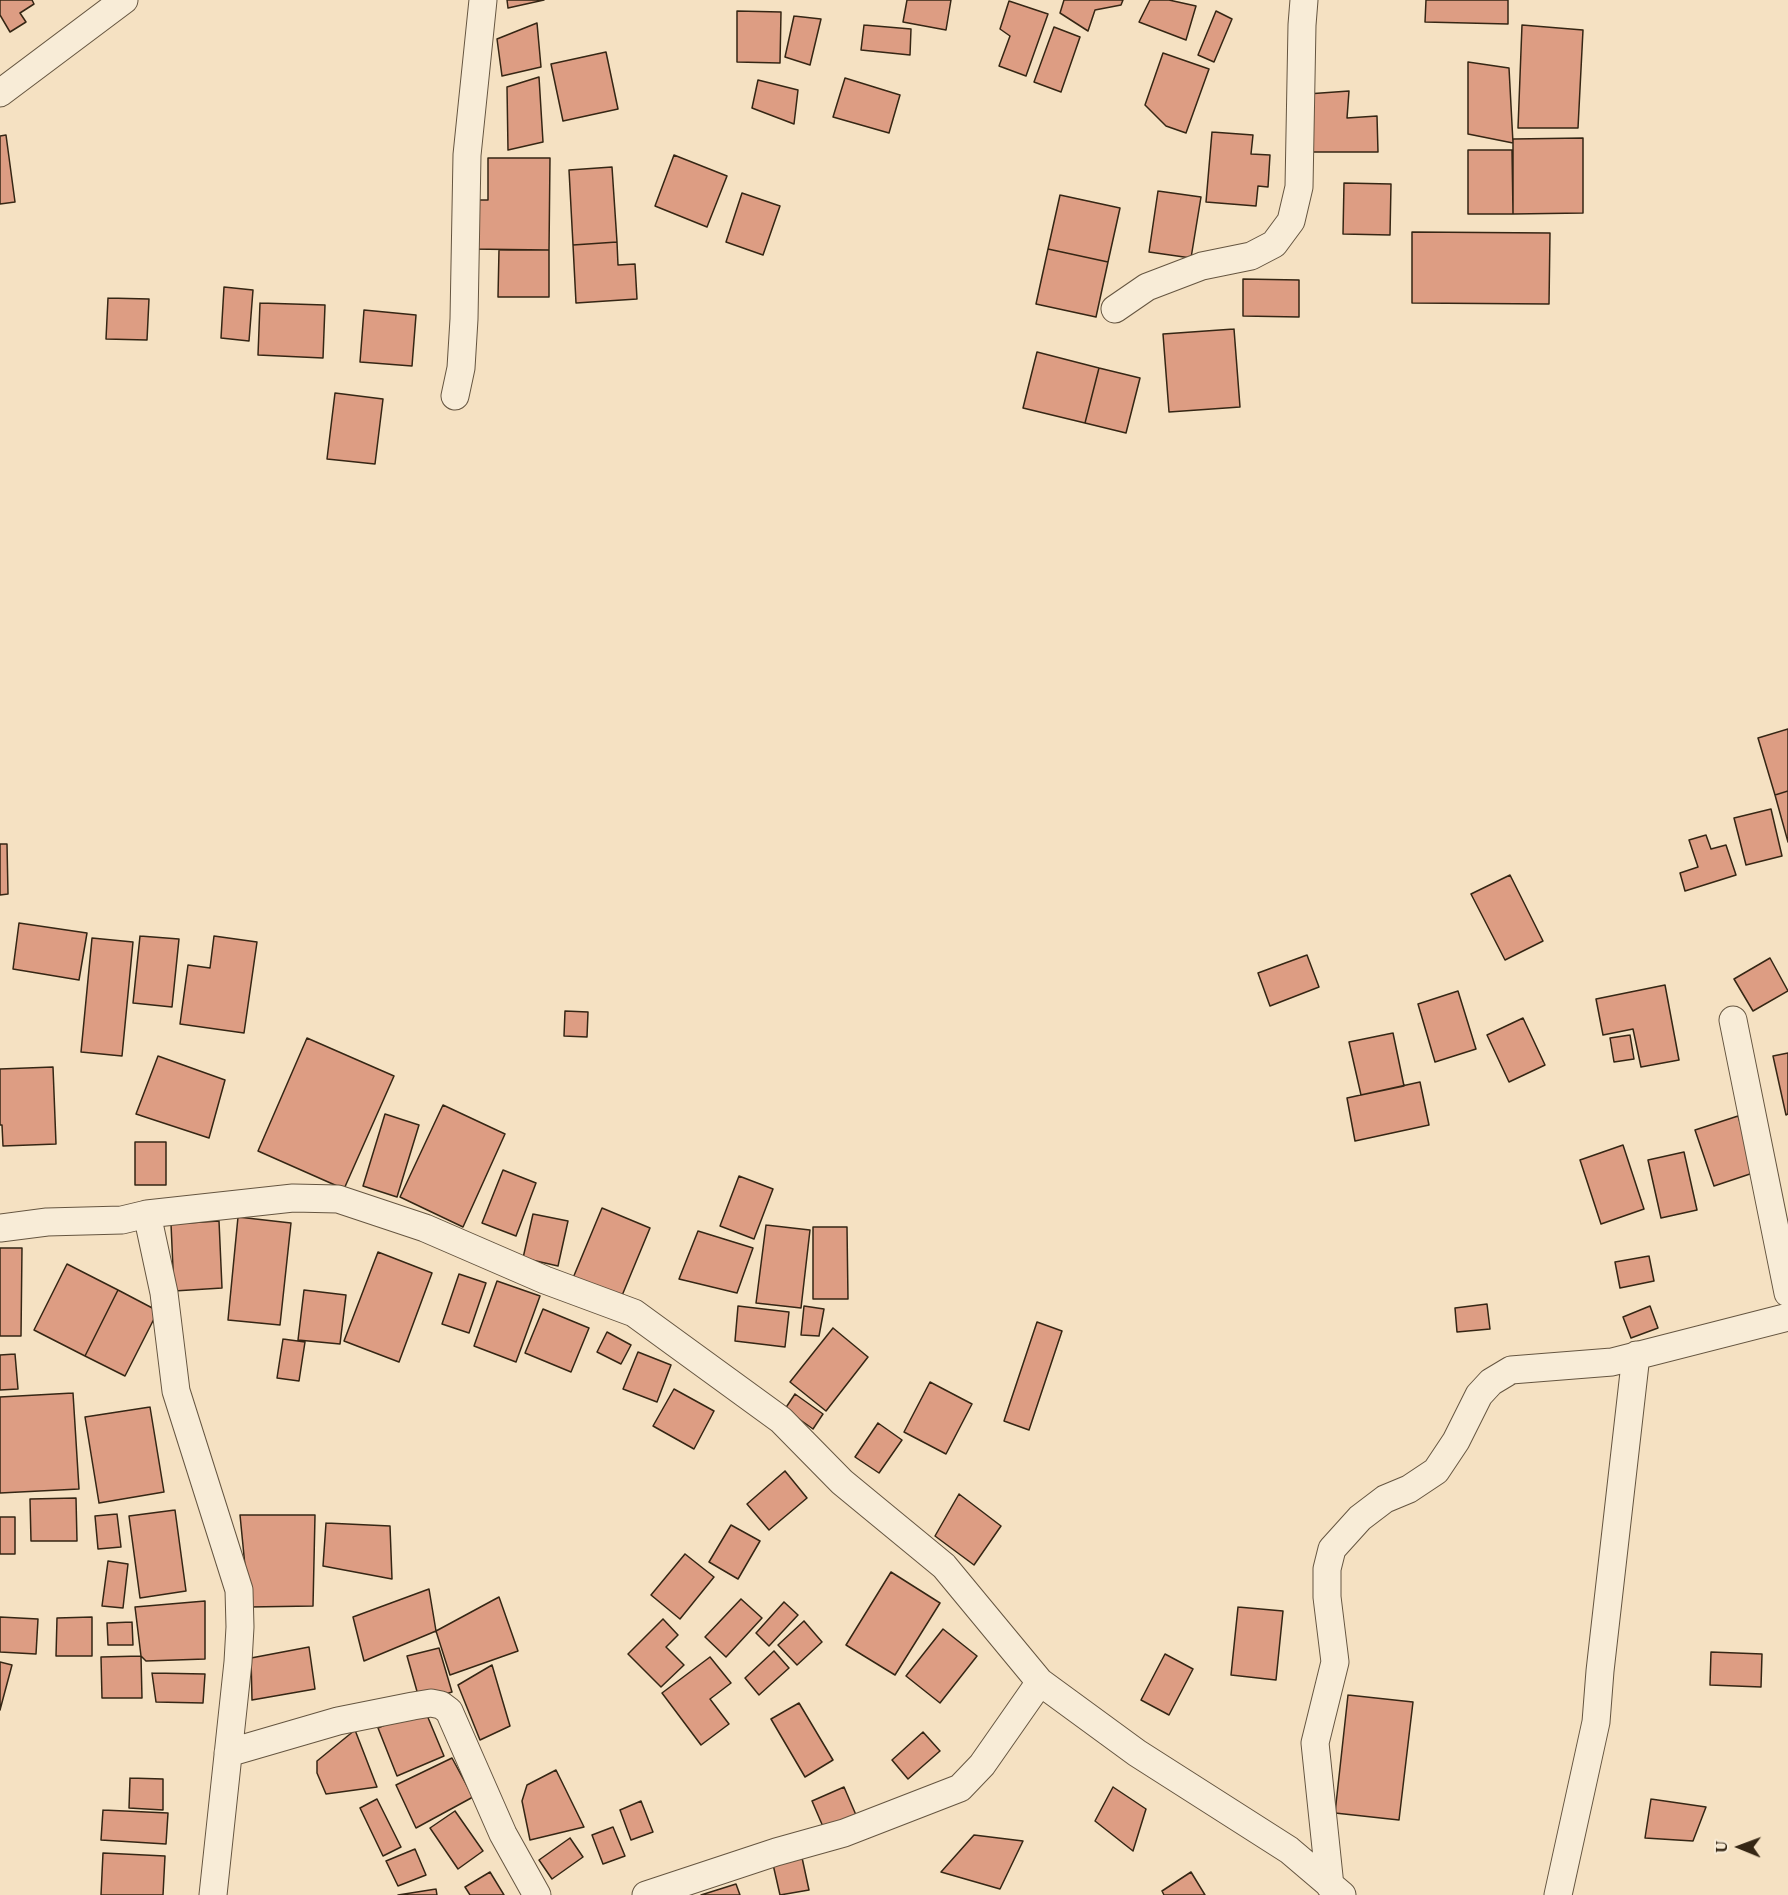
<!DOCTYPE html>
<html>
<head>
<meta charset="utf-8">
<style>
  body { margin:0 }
  #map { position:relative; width:1788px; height:1895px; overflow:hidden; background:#f5e1c2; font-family:"EB Garamond",serif }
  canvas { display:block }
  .north { position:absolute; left:1710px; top:1817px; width:60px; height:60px; -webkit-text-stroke:4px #f8ecd7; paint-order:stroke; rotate:271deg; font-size:16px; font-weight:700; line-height:24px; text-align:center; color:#352614 }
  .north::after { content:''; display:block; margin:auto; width:21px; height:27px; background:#352614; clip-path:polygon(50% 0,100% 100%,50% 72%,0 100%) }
</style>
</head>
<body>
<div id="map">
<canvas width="1788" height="1895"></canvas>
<div class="north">U</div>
</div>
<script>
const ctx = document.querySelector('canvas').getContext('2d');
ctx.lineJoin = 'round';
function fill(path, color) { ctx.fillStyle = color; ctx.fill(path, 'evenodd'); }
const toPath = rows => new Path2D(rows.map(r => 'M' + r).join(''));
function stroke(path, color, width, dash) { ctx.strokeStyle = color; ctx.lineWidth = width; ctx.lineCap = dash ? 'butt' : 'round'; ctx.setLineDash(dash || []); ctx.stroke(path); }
const building = toPath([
  [0,0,32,0,34,4,20,13,26,22,10,32,0,15,0,0],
  [507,0,544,0,508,8,507,0],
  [907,0,951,0,946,30,903,22,907,0],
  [1064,0,1123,0,1121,5,1095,10,1088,31,1060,13,1064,0],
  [1150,0,1169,0,1196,6,1186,40,1139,22,1150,0],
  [1426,0,1508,0,1508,24,1425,22,1426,0],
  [1009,1,1048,14,1026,76,999,66,1010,36,1000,29,1009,1],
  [737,11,781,12,780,63,737,62,737,11],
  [1216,11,1232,19,1214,62,1198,55,1216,11],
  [794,16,821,19,810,65,785,57,794,16],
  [537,23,541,67,502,76,497,39,537,23],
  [864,25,911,29,910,55,861,50,864,25],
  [1522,25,1583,30,1578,128,1518,128,1522,25],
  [1054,27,1080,37,1061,92,1034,82,1054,27],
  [606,52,618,109,563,121,551,64,606,52],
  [1163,53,1209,69,1186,133,1166,126,1145,105,1163,53],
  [1468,62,1509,68,1513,143,1468,134,1468,62],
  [539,77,543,142,508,150,507,87,539,77],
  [845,78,900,95,889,133,833,117,845,78],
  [758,80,798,90,794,124,752,108,758,80],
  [1349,91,1347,118,1377,116,1378,152,1310,152,1307,94,1349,91],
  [1212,132,1253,135,1251,154,1270,155,1268,187,1258,186,1256,206,1206,202,1212,132],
  [6,135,15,202,0,204,0,136,6,135],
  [1583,138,1583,213,1513,214,1513,139,1583,138],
  [1468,150,1512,150,1513,214,1468,214,1468,150],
  [674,155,727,176,707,227,655,206,674,155],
  [488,158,550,158,549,250,469,249,469,200,488,200,488,158],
  [612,167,617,242,573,245,569,170,612,167],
  [1344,183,1391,184,1390,235,1343,234,1344,183],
  [1158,191,1201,197,1191,258,1149,252,1158,191],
  [742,193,780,206,763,255,726,242,742,193],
  [1060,195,1120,208,1108,262,1048,249,1060,195],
  [1412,232,1550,233,1549,304,1412,303,1412,232],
  [617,242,618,265,635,264,637,299,576,303,573,245,617,242],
  [1048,249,1108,262,1096,317,1036,304,1048,249],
  [499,250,549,250,549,297,498,297,499,250],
  [1243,279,1299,280,1299,317,1243,316,1243,279],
  [224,287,253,290,249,341,221,338,224,287],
  [108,298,149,299,147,340,106,339,108,298],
  [260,303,325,305,323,358,258,355,260,303],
  [364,310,416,315,412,366,360,362,364,310],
  [1234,329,1240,407,1169,412,1163,334,1234,329],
  [1037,352,1099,368,1085,423,1023,408,1037,352],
  [1099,368,1140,378,1126,433,1085,423,1099,368],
  [335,393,383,399,375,464,327,459,335,393],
  [1788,729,1788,791,1775,795,1758,738,1788,729],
  [1788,791,1788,842,1775,795,1788,791],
  [1771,809,1782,856,1746,865,1734,818,1771,809],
  [1706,835,1711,849,1726,845,1736,875,1685,891,1680,873,1698,867,1689,840,1706,835],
  [0,844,7,844,8,894,0,895,0,844],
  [1510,875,1543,941,1505,960,1471,894,1510,875],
  [19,923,87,933,79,980,13,969,19,923],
  [140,936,179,939,172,1007,133,1003,140,936],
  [214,936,257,942,244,1033,180,1024,188,965,210,968,214,936],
  [92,938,133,942,122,1056,81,1052,92,938],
  [1307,955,1319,987,1270,1006,1258,973,1307,955],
  [1770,958,1788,991,1753,1011,1734,979,1770,958],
  [1665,985,1679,1060,1641,1067,1633,1029,1603,1035,1596,999,1665,985],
  [1458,991,1476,1049,1435,1062,1418,1004,1458,991],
  [565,1011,588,1012,587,1037,564,1036,565,1011],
  [1523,1018,1545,1065,1509,1082,1487,1035,1523,1018],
  [1393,1033,1404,1086,1361,1095,1349,1042,1393,1033],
  [1630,1035,1634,1059,1614,1062,1610,1038,1630,1035],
  [307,1038,394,1076,344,1189,258,1151,307,1038],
  [1788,1053,1788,1114,1786,1115,1773,1056,1788,1053],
  [158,1056,225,1080,209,1138,136,1114,158,1056],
  [53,1067,56,1144,3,1146,2,1125,0,1125,0,1069,53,1067],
  [1420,1082,1429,1125,1355,1141,1347,1098,1420,1082],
  [443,1105,505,1134,463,1227,400,1197,443,1105],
  [385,1114,419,1125,397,1197,363,1186,385,1114],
  [1738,1116,1756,1172,1714,1186,1695,1130,1738,1116],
  [135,1142,166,1142,166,1185,135,1185,135,1142],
  [1623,1145,1644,1209,1601,1224,1580,1160,1623,1145],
  [1684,1152,1697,1210,1661,1218,1648,1160,1684,1152],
  [503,1170,536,1183,516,1236,482,1223,503,1170],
  [739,1176,773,1189,754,1239,720,1226,739,1176],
  [602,1208,650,1228,621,1298,573,1278,602,1208],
  [533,1214,568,1221,558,1266,523,1258,533,1214],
  [238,1217,291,1223,280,1325,228,1320,238,1217],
  [219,1221,222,1288,174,1291,171,1224,219,1221],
  [766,1225,810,1230,801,1308,756,1303,766,1225],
  [813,1227,847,1227,848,1299,813,1299,813,1227],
  [698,1231,753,1248,737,1293,679,1279,698,1231],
  [0,1248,22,1248,21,1336,0,1336,0,1248],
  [378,1252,432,1273,399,1362,344,1341,378,1252],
  [1649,1256,1654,1281,1620,1288,1615,1262,1649,1256],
  [67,1264,118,1290,85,1356,34,1330,67,1264],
  [459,1274,486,1283,469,1333,442,1324,459,1274],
  [497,1281,540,1296,516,1362,474,1346,497,1281],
  [118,1290,158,1311,125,1376,85,1356,118,1290],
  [304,1290,346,1295,340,1344,298,1340,304,1290],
  [1487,1304,1490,1329,1457,1332,1455,1308,1487,1304],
  [738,1306,789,1312,785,1347,735,1341,738,1306],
  [804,1306,824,1309,819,1336,801,1335,804,1306],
  [1650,1306,1658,1328,1631,1338,1623,1317,1650,1306],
  [543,1309,589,1328,571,1372,525,1353,543,1309],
  [1037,1322,1062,1331,1029,1430,1004,1421,1037,1322],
  [833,1328,868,1357,826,1411,790,1382,833,1328],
  [607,1332,631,1345,621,1364,597,1352,607,1332],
  [283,1339,305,1342,299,1381,277,1378,283,1339],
  [638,1352,671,1365,657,1402,623,1389,638,1352],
  [15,1354,18,1389,0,1390,0,1355,15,1354],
  [930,1382,972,1404,946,1454,904,1432,930,1382],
  [674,1389,714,1411,694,1449,653,1426,674,1389],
  [73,1393,79,1489,0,1493,0,1397,73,1393],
  [795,1394,823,1414,813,1429,785,1409,795,1394],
  [150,1407,164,1492,99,1503,85,1417,150,1407],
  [878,1423,902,1440,879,1473,855,1457,878,1423],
  [785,1471,807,1498,769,1530,747,1504,785,1471],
  [959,1494,1001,1526,974,1565,935,1536,959,1494],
  [76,1498,77,1541,31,1541,30,1499,76,1498],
  [175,1510,186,1591,140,1598,129,1516,175,1510],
  [117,1514,121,1547,98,1549,95,1516,117,1514],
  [240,1515,315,1515,313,1606,249,1607,240,1515],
  [0,1517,15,1517,15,1554,0,1554,0,1517],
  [326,1523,390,1526,392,1579,323,1566,326,1523],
  [731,1525,760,1541,738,1579,709,1562,731,1525],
  [685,1554,714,1577,680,1619,651,1595,685,1554],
  [108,1561,128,1564,123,1608,102,1606,108,1561],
  [891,1572,940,1603,895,1675,846,1645,891,1572],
  [429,1589,436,1631,364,1661,353,1617,429,1589],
  [499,1597,518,1651,450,1675,436,1631,499,1597],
  [741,1599,762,1618,726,1657,705,1637,741,1599],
  [205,1601,205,1659,146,1661,141,1656,135,1607,205,1601],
  [784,1602,798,1615,769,1646,756,1633,784,1602],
  [1238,1607,1283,1611,1276,1680,1231,1675,1238,1607],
  [0,1617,38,1619,36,1654,0,1652,0,1617],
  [92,1617,92,1656,56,1656,57,1618,92,1617],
  [663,1619,678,1635,666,1647,684,1665,661,1687,628,1654,663,1619],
  [804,1621,822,1642,797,1665,778,1645,804,1621],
  [132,1622,133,1645,108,1645,107,1623,132,1622],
  [943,1629,977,1656,940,1703,906,1676,943,1629],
  [309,1647,315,1689,252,1700,251,1658,309,1647],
  [439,1648,452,1692,420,1702,407,1656,439,1648],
  [774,1651,789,1668,759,1695,745,1678,774,1651],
  [1711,1652,1762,1654,1761,1687,1710,1685,1711,1652],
  [1165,1654,1193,1669,1169,1715,1141,1700,1165,1654],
  [141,1656,142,1698,102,1698,101,1657,141,1656],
  [710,1657,731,1683,710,1699,729,1724,701,1745,662,1693,710,1657],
  [0,1662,12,1665,0,1710,0,1662],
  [492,1665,510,1726,480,1740,458,1685,492,1665],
  [152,1673,205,1674,203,1703,156,1702,152,1673],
  [1348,1695,1413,1702,1399,1820,1335,1813,1348,1695],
  [799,1703,833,1760,805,1777,771,1719,799,1703],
  [424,1708,444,1756,397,1776,378,1728,424,1708],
  [355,1730,377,1787,326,1794,317,1773,317,1761,355,1730],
  [923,1732,940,1751,908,1779,892,1760,923,1732],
  [452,1758,473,1797,416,1828,396,1785,452,1758],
  [556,1770,584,1827,530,1840,522,1801,527,1785,556,1770],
  [130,1778,163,1779,163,1810,129,1808,130,1778],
  [844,1787,856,1815,824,1829,812,1801,844,1787],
  [1113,1787,1146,1809,1133,1851,1095,1821,1113,1787],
  [377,1799,401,1847,383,1856,360,1808,377,1799],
  [1651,1799,1706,1807,1693,1841,1645,1838,1651,1799],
  [641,1801,653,1832,631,1840,620,1810,641,1801],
  [103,1810,168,1813,166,1844,101,1840,103,1810],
  [455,1811,483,1851,458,1869,430,1828,455,1811],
  [613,1827,625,1856,603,1864,592,1835,613,1827],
  [974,1835,1023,1841,1000,1889,941,1872,974,1835],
  [570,1838,583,1857,552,1879,539,1860,570,1838],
  [415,1849,426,1875,398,1886,386,1861,415,1849],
  [103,1853,165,1856,163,1895,101,1895,103,1853],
  [801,1853,809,1890,780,1895,772,1860,801,1853],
  [490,1872,504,1895,470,1895,465,1887,490,1872],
  [1191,1872,1205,1895,1164,1895,1162,1891,1191,1872],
  [736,1884,740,1895,701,1895,736,1884],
  [436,1889,437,1895,398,1895,436,1889]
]);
const minor = toPath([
  [0,93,124,0],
  [1115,309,1147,287,1202,266,1251,256,1274,244,1291,221,1299,187,1302,25,1304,0],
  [455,396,461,368,464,319,467,155,483,0],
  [1733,1020,1788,1293],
  [147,1214,164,1293,176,1391,239,1590,240,1627,238,1662,213,1895],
  [0,1228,47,1222,122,1220,147,1214,293,1198,338,1199,425,1228,545,1280,634,1313,781,1420,842,1482,944,1566,1040,1682,1137,1753,1289,1850,1342,1895],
  [228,1753,338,1721,413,1706,431,1703,441,1705,449,1711,503,1834,537,1895],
  [1330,1886,1315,1743,1335,1662,1327,1597,1327,1569,1332,1549,1360,1518,1385,1499,1409,1489,1436,1471,1456,1441,1479,1395,1491,1382,1511,1370,1612,1362,1788,1317],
  [646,1895,776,1852,844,1833,960,1788,982,1765,1040,1682],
  [1558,1895,1596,1722,1600,1671,1636,1355]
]);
fill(building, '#dd9d83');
stroke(building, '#352614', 1.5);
stroke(minor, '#655540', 29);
stroke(minor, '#f8ecd7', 27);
</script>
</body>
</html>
